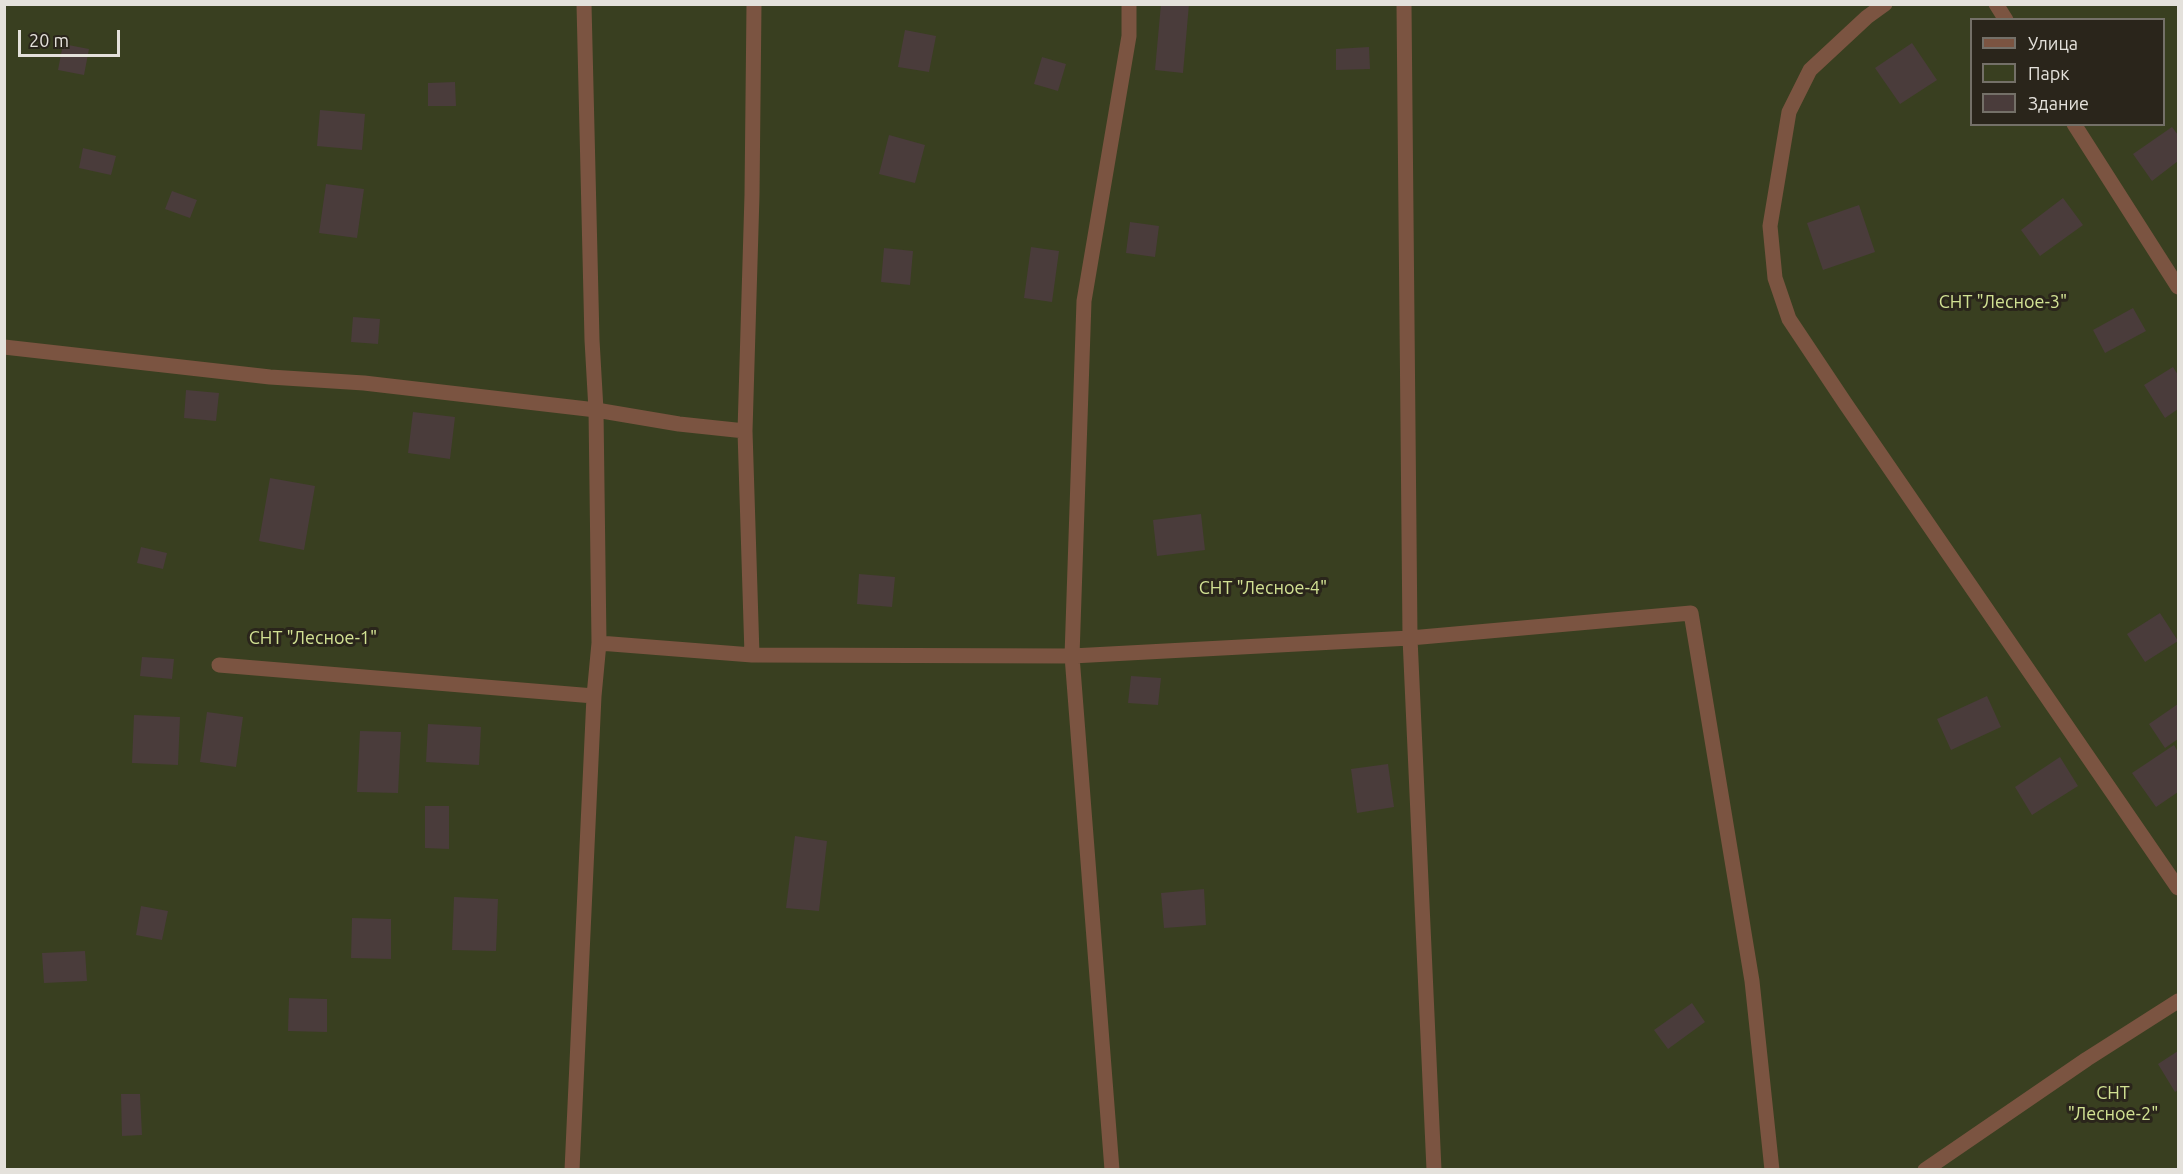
<!DOCTYPE html>
<html>
<head>
<meta charset="utf-8">
<style>
  body { margin:0 }
  #map { position:relative; width:2183px; height:1174px; overflow:hidden; background:#2a251b; font-family:Ubuntu,sans-serif }
  canvas { display:block }
  .frame { position:absolute; inset:0; border:6px solid #e4e1db; pointer-events:none }
  .legend { position:absolute; left:1970px; top:18px; width:195px; height:108px; box-sizing:border-box; background:#2a251b; border:2px solid #747068; margin:0; padding:8px 10px; list-style:none; font-size:18px; color:#e4e1db }
  .legend li { display:flex; align-items:center; gap:12px; height:30px }
  .legend b { width:30px; border:2px solid #747068 }
  .scale { position:absolute; left:18px; top:30px; width:102px; height:27px; box-sizing:border-box; border:3px solid #e4e1db; border-top:0; padding-left:8px; font-size:18px; line-height:21px; white-space:nowrap; color:#e4e1db; -webkit-text-stroke:4px #2a251b; paint-order:stroke }
</style>
</head>
<body>
<div id="map">
<canvas width="2183" height="1174"></canvas>
<div class="frame"></div>
<ul class="legend">
<li><b style="height:8px;background:#7b5441"></b>Улица</li>
<li><b style="height:16px;background:#393f20"></b>Парк</li>
<li><b style="height:16px;background:#4a3c3b"></b>Здание</li>
</ul>
<div class="scale">20 m</div>
</div>
<script>
const ctx = document.querySelector('canvas').getContext('2d');
ctx.lineJoin = 'round';
function fill(path, color) { ctx.fillStyle = color; ctx.fill(path, 'evenodd'); }
const toPath = rows => new Path2D(rows.map(r => 'M' + r).join(''));
function stroke(path, color, width, dash) { ctx.strokeStyle = color; ctx.lineWidth = width; ctx.lineCap = dash ? 'butt' : 'round'; ctx.setLineDash(dash || []); ctx.stroke(path); }
function drawText(font, color, halo, rows, align = 'center') {
  ctx.font = font + ' Ubuntu,sans-serif'; ctx.lineWidth = 6; ctx.setLineDash([]); ctx.textBaseline = 'middle'; ctx.strokeStyle = halo; ctx.fillStyle = color; for (const [text, x, y, turn = 0] of rows) {
    ctx.save(); ctx.translate(x, y); ctx.rotate((+turn || 0) * Math.PI / 180); ctx.textAlign = isNaN(turn) ? turn : align; if (halo) ctx.strokeText(text, 0, 0); ctx.fillText(text, 0, 0); ctx.restore();
  }
}
const green = toPath([
  [5,5,2178,5,2178,1169,5,1170],
  [1972,20,2164,20,2164,124,1972,124]
]);
const building = toPath([
  [1161,4,1189,4,1183,73,1155,70],
  [905,30,936,36,929,72,898,67],
  [1912,43,1937,80,1900,104,1875,68],
  [63,44,89,49,84,75,58,70],
  [1369,47,1370,69,1336,70,1336,49],
  [1042,57,1066,64,1058,91,1034,84],
  [455,82,456,106,428,106,428,83],
  [320,110,365,114,362,150,317,146],
  [2172,127,2178,135,2178,161,2152,181,2133,154],
  [889,135,925,145,915,183,879,174],
  [83,148,116,156,111,175,79,168],
  [326,184,364,189,357,238,319,233],
  [172,191,197,200,190,218,165,209],
  [2063,198,2083,225,2040,256,2021,230],
  [1859,205,1875,252,1823,270,1807,223],
  [1130,222,1159,226,1155,257,1126,253],
  [1031,247,1059,251,1052,302,1024,298],
  [884,248,913,251,910,285,881,282],
  [2133,308,2146,331,2105,353,2093,330],
  [353,317,380,319,378,344,351,342],
  [2173,367,2178,375,2178,409,2165,418,2144,385],
  [186,390,219,393,216,421,184,418],
  [413,412,455,417,450,459,408,453],
  [270,478,315,486,304,550,259,541],
  [1201,514,1205,550,1157,556,1153,520],
  [141,547,167,553,163,569,137,563],
  [859,574,895,577,892,607,857,604],
  [2160,613,2178,641,2145,662,2127,634],
  [142,657,174,659,172,679,140,676],
  [1131,676,1161,678,1158,705,1128,703],
  [1987,696,2001,727,1951,750,1937,719],
  [2178,704,2178,739,2165,748,2149,724],
  [207,712,243,717,236,767,200,762],
  [134,715,180,717,178,765,132,763],
  [428,724,481,727,479,765,426,762],
  [360,731,401,732,398,793,357,792],
  [2174,745,2178,752,2178,792,2156,807,2132,773],
  [2060,757,2078,786,2032,815,2015,787],
  [1388,764,1394,807,1357,813,1351,769],
  [425,806,449,806,449,849,425,848],
  [795,836,827,841,819,911,786,908],
  [1204,889,1206,925,1164,928,1161,893],
  [454,897,498,899,496,951,452,950],
  [141,906,168,911,162,940,136,935],
  [352,918,391,919,391,959,351,958],
  [85,951,87,981,44,983,42,953],
  [289,998,327,999,327,1032,288,1031],
  [1692,1003,1705,1022,1668,1049,1654,1030],
  [2178,1051,2178,1090,2175,1092,2158,1064],
  [121,1094,140,1094,142,1135,122,1136]
]);
const minor = toPath([
  [1404,4,1410,638,1434,1170],
  [1885,4,1867,17,1810,70,1789,112,1770,226,1775,278,1789,319,1845,403,2178,888],
  [1996,4,2006,20],
  [2074,124,2178,287],
  [4,347,270,377,364,383,596,410,679,424,745,431],
  [599,643,752,655,1072,656,1410,638,1691,613,1752,981,1772,1170],
  [752,655,745,431,752,195,754,4],
  [219,665,594,696],
  [572,1170,594,696,599,643,596,410,592,340,584,4],
  [1112,1170,1072,656,1084,301,1129,36,1129,4],
  [1925,1170,2087,1059,2178,1001]
]);
const parkNames = [
  ["СНТ \"Лесное-3\"",2003,302],
  ["СНТ \"Лесное-4\"",1263,588],
  ["СНТ \"Лесное-1\"",313,638],
  ["СНТ",2113,1093],
  ["\"Лесное-2\"",2113,1114]
];
fill(green, '#393f20');
fill(building, '#4a3c3b');
stroke(minor, '#7b5441', 15);
drawText('18px', '#d2e293', '#2a251b', parkNames);
</script>
</body>
</html>
